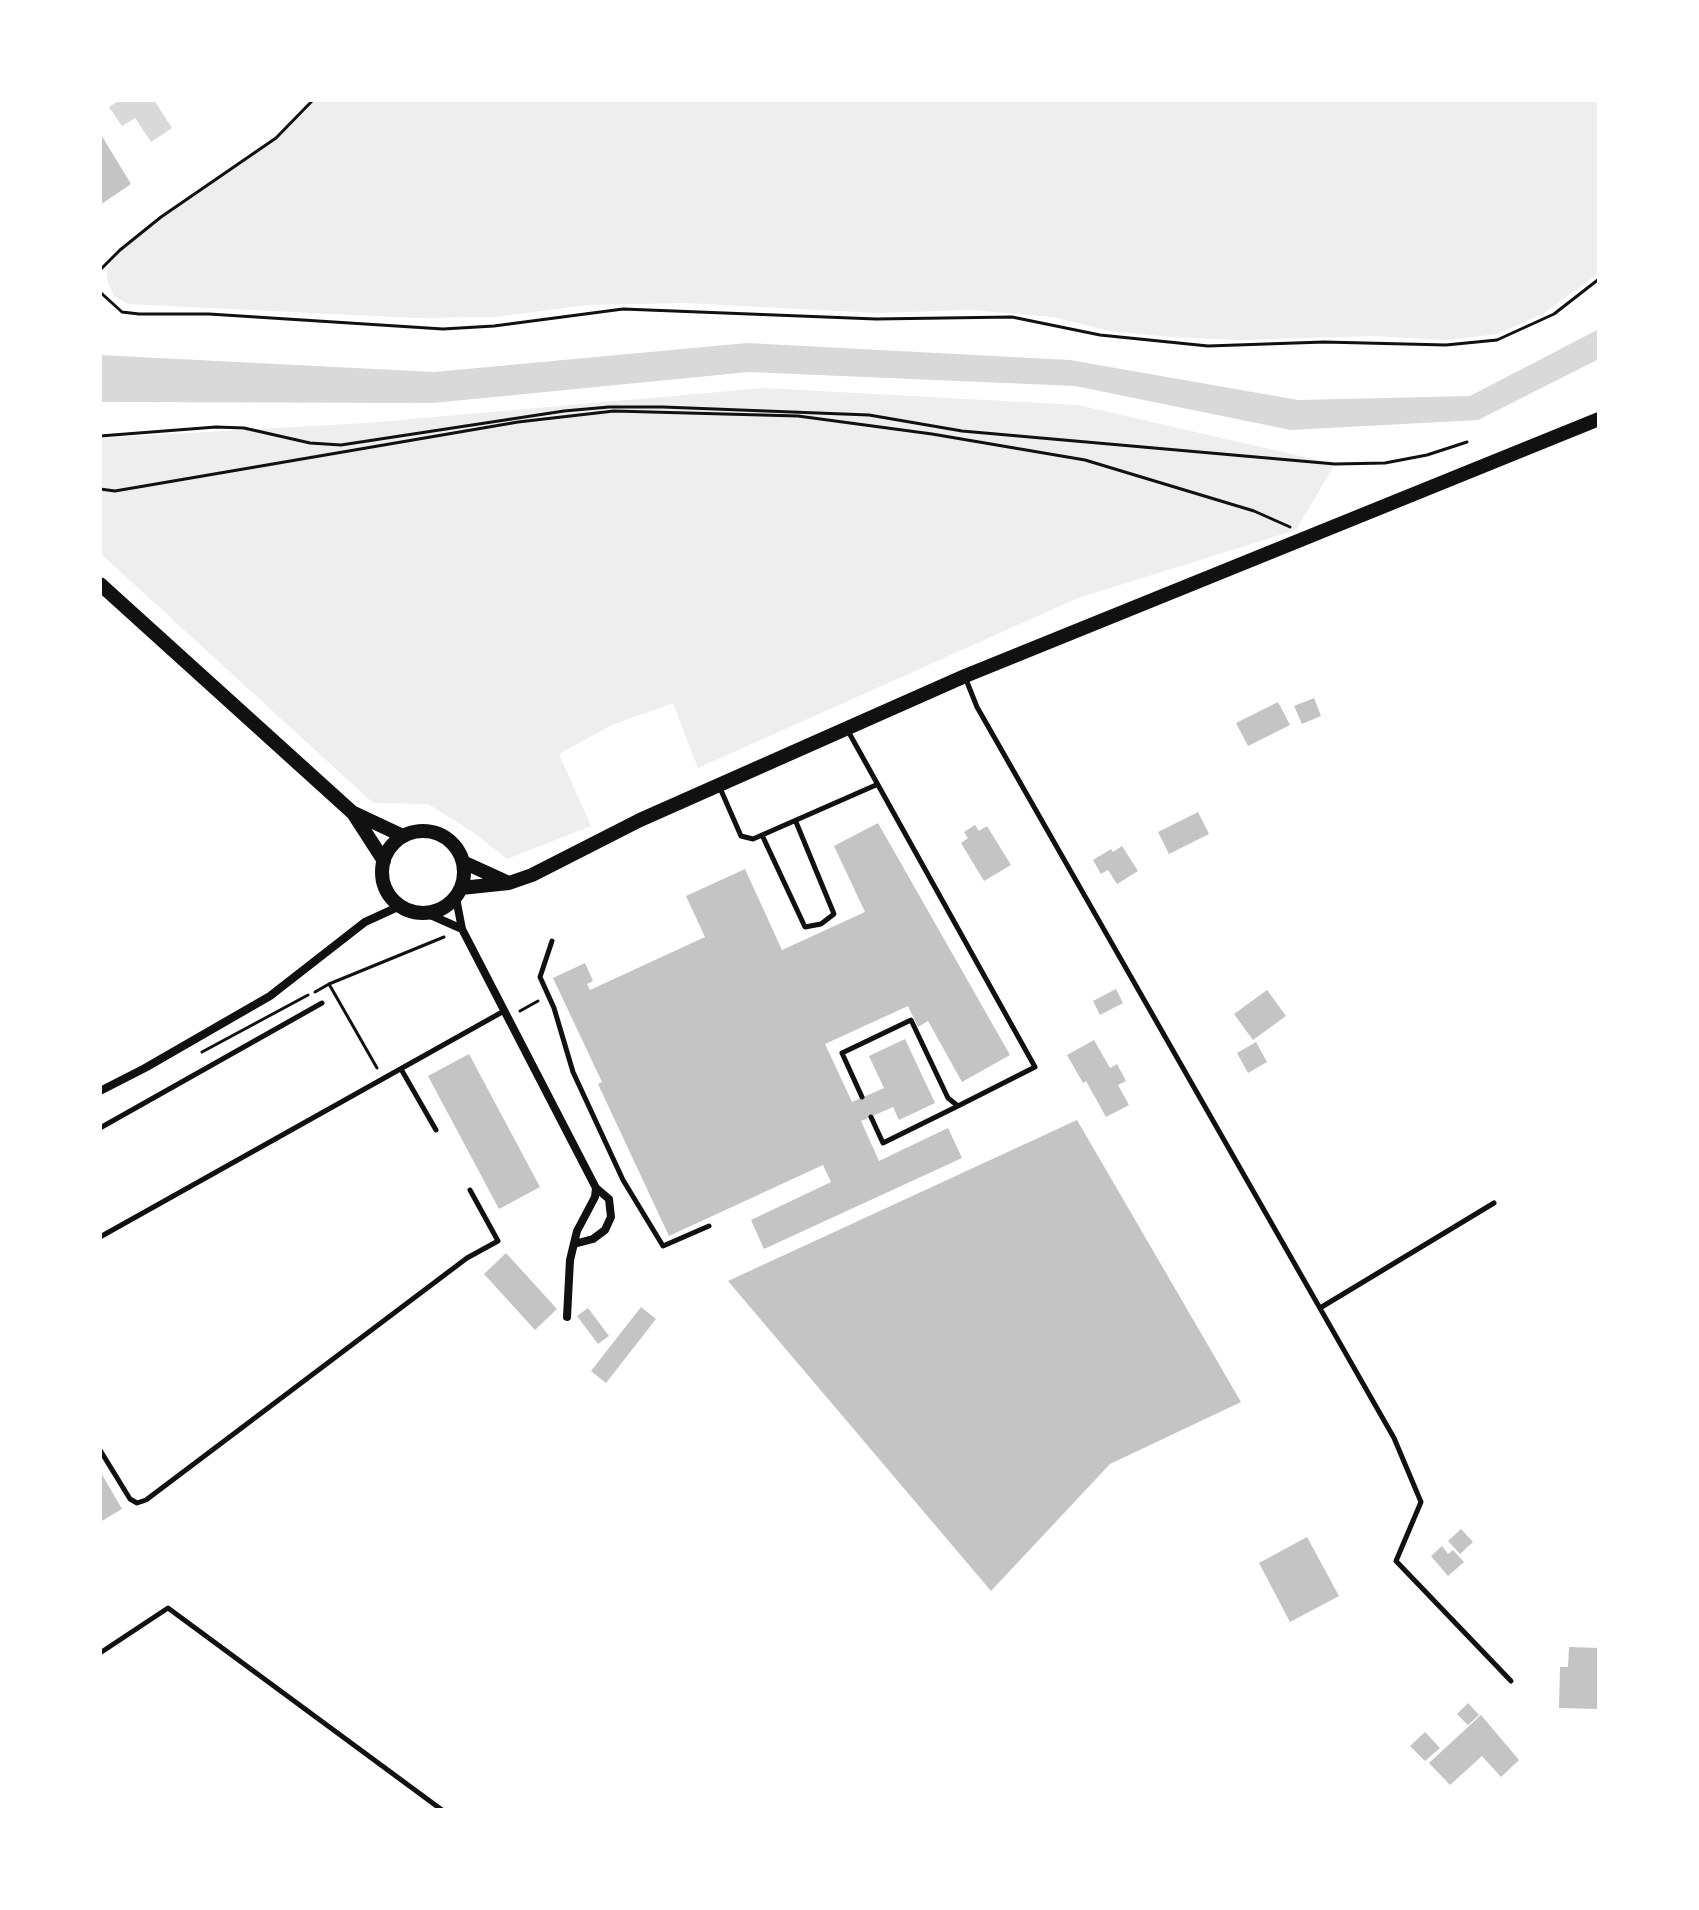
<!DOCTYPE html>
<html>
<head>
<meta charset="utf-8">
<style>
  body { margin:0 }
  #map { position:relative; width:1699px; height:1910px; overflow:hidden; background:#fff; font-family:Helvetica,sans-serif }
  canvas { display:block }
  .frame { position:absolute; inset:0; border:102px solid #fff; pointer-events:none }
</style>
</head>
<body>
<div id="map">
<canvas width="1699" height="1910"></canvas>
<div class="frame"></div>
</div>
<script>
const ctx = document.querySelector('canvas').getContext('2d');
ctx.lineJoin = 'round';
function fill(path, color) { ctx.fillStyle = color; ctx.fill(path, 'evenodd'); }
const toPath = rows => new Path2D(rows.map(r => 'M' + r).join(''));
function stroke(path, color, width, dash) { ctx.strokeStyle = color; ctx.lineWidth = width; ctx.lineCap = dash ? 'butt' : 'round'; ctx.setLineDash(dash || []); ctx.stroke(path); }
const green = toPath([
  [313,100,1599,100,1599,273,1544,313,1498,334,1447,340,1372,336,1240,340,1170,337,1110,331,1053,317,972,310,877,313,685,303,587,305,495,317,416,318,128,304,114,296,107,281,107,269,120,250,161,217,276,138],
  [764,388,1078,405,1335,464,1296,530,1078,598,698,768,673,703,612,725,559,754,591,826,507,859,473,832,428,804,373,803,100,553,100,438,366,423]
]);
const water = toPath([
  [120,100,154,100,172,128,151,142,135,118,122,126,109,107],
  [1599,329,1599,359,1478,420,1291,430,1075,386,749,372,433,403,100,402,100,355,434,372,747,343,1070,360,1298,400,1470,396]
]);
const building = toPath([
  [100,133,131,184,100,205],
  [1314,698,1321,716,1302,724,1294,706],
  [1278,702,1290,725,1248,746,1236,723],
  [1198,812,1209,834,1169,854,1158,832],
  [878,823,1010,1055,962,1082,928,1021,918,1027,908,1006,825,1044,852,1102,884,1088,869,1056,905,1039,935,1103,899,1120,893,1107,861,1121,879,1161,948,1128,962,1158,764,1249,751,1220,831,1182,823,1165,669,1236,598,1084,602,1082,553,978,585,963,593,981,587,984,590,990,705,937,686,896,745,869,782,950,865,912,834,846],
  [975,825,979,831,987,826,1011,865,984,881,961,843,968,838,964,832],
  [1122,846,1138,871,1117,884,1108,870,1101,874,1093,860,1111,849,1113,852],
  [1116,989,1123,1003,1100,1015,1093,1001],
  [1267,990,1286,1016,1253,1040,1234,1014],
  [1094,1040,1110,1068,1117,1064,1126,1081,1118,1085,1129,1105,1106,1117,1086,1081,1083,1083,1067,1055],
  [1256,1042,1267,1062,1248,1073,1237,1053],
  [469,1054,540,1187,499,1209,428,1076],
  [1077,1120,1241,1402,1110,1464,991,1591,728,1281],
  [506,1253,557,1309,535,1330,484,1274],
  [641,1307,656,1319,606,1383,591,1371],
  [588,1308,609,1336,598,1344,577,1316],
  [100,1471,122,1509,100,1522],
  [1461,1529,1473,1542,1460,1554,1448,1541],
  [1307,1537,1339,1596,1290,1622,1259,1563],
  [1442,1546,1448,1554,1453,1550,1464,1562,1448,1576,1431,1556],
  [1569,1647,1599,1648,1599,1709,1559,1708,1560,1667,1568,1667],
  [1468,1703,1479,1715,1468,1725,1457,1714],
  [1481,1715,1519,1760,1501,1777,1482,1756,1450,1785,1429,1763],
  [1425,1732,1440,1748,1425,1761,1410,1746]
]);
const path = toPath([
  [100,270,120,250,161,217,276,138,313,100],
  [100,292,122,312,139,314,209,314,443,329,494,326,623,309,876,319,1012,317,1100,335,1208,346,1324,342,1446,345,1497,340,1554,314,1599,279],
  [100,436,216,427,244,428,310,443,341,445,564,411,609,407,663,407,869,415,962,431,1335,464,1385,463,1427,455,1467,442],
  [100,489,115,491,518,422,614,411,798,416,932,434,1085,460,1254,511,1290,527],
  [329,984,444,937],
  [315,992,329,984,377,1068],
  [520,1011,538,1001],
  [202,1052,308,995]
]);
const service = toPath([
  [965,677,977,707,1394,1438,1421,1502,1396,1561,1511,1681],
  [848,731,1035,1067,958,1106],
  [720,788,741,836,753,839,876,785],
  [762,835,805,927,821,924,834,914,796,822],
  [552,941,540,977,554,1008,573,1072,623,1180,663,1246,709,1226],
  [401,1069,436,1130],
  [862,1097,842,1053,911,1020,948,1098,958,1106,883,1143,871,1117],
  [100,1128,322,1003],
  [100,1237,504,1011],
  [1320,1308,1494,1203],
  [100,1450,130,1499,137,1503,146,1500,467,1258,498,1241,470,1190],
  [100,1653,168,1608,442,1810]
]);
const minor = toPath([
  [456,898,462,929,596,1188,595,1197,577,1231,570,1260,567,1317],
  [426,913,462,929],
  [100,1091,145,1068,270,996,365,922,400,906],
  [574,1244,593,1239,605,1230,611,1217,609,1199,596,1188]
]);
const secondary = toPath([
  [100,584,353,813,384,861],
  [354,813,403,836],
  '382 872a41 41 0 1 1 82 0a41 41 0 1 1-82 0Z',
  [463,862,509,883],
  [461,888,509,883,532,875,640,820,965,676,1599,419]
]);
fill(green, '#eee');
fill(water, '#d9d9d9');
fill(building, '#c4c4c4');
stroke(path, '#111', 3);
stroke(service, '#111', 5);
stroke(minor, '#111', 8);
stroke(secondary, '#111', 14);
</script>
</body>
</html>
